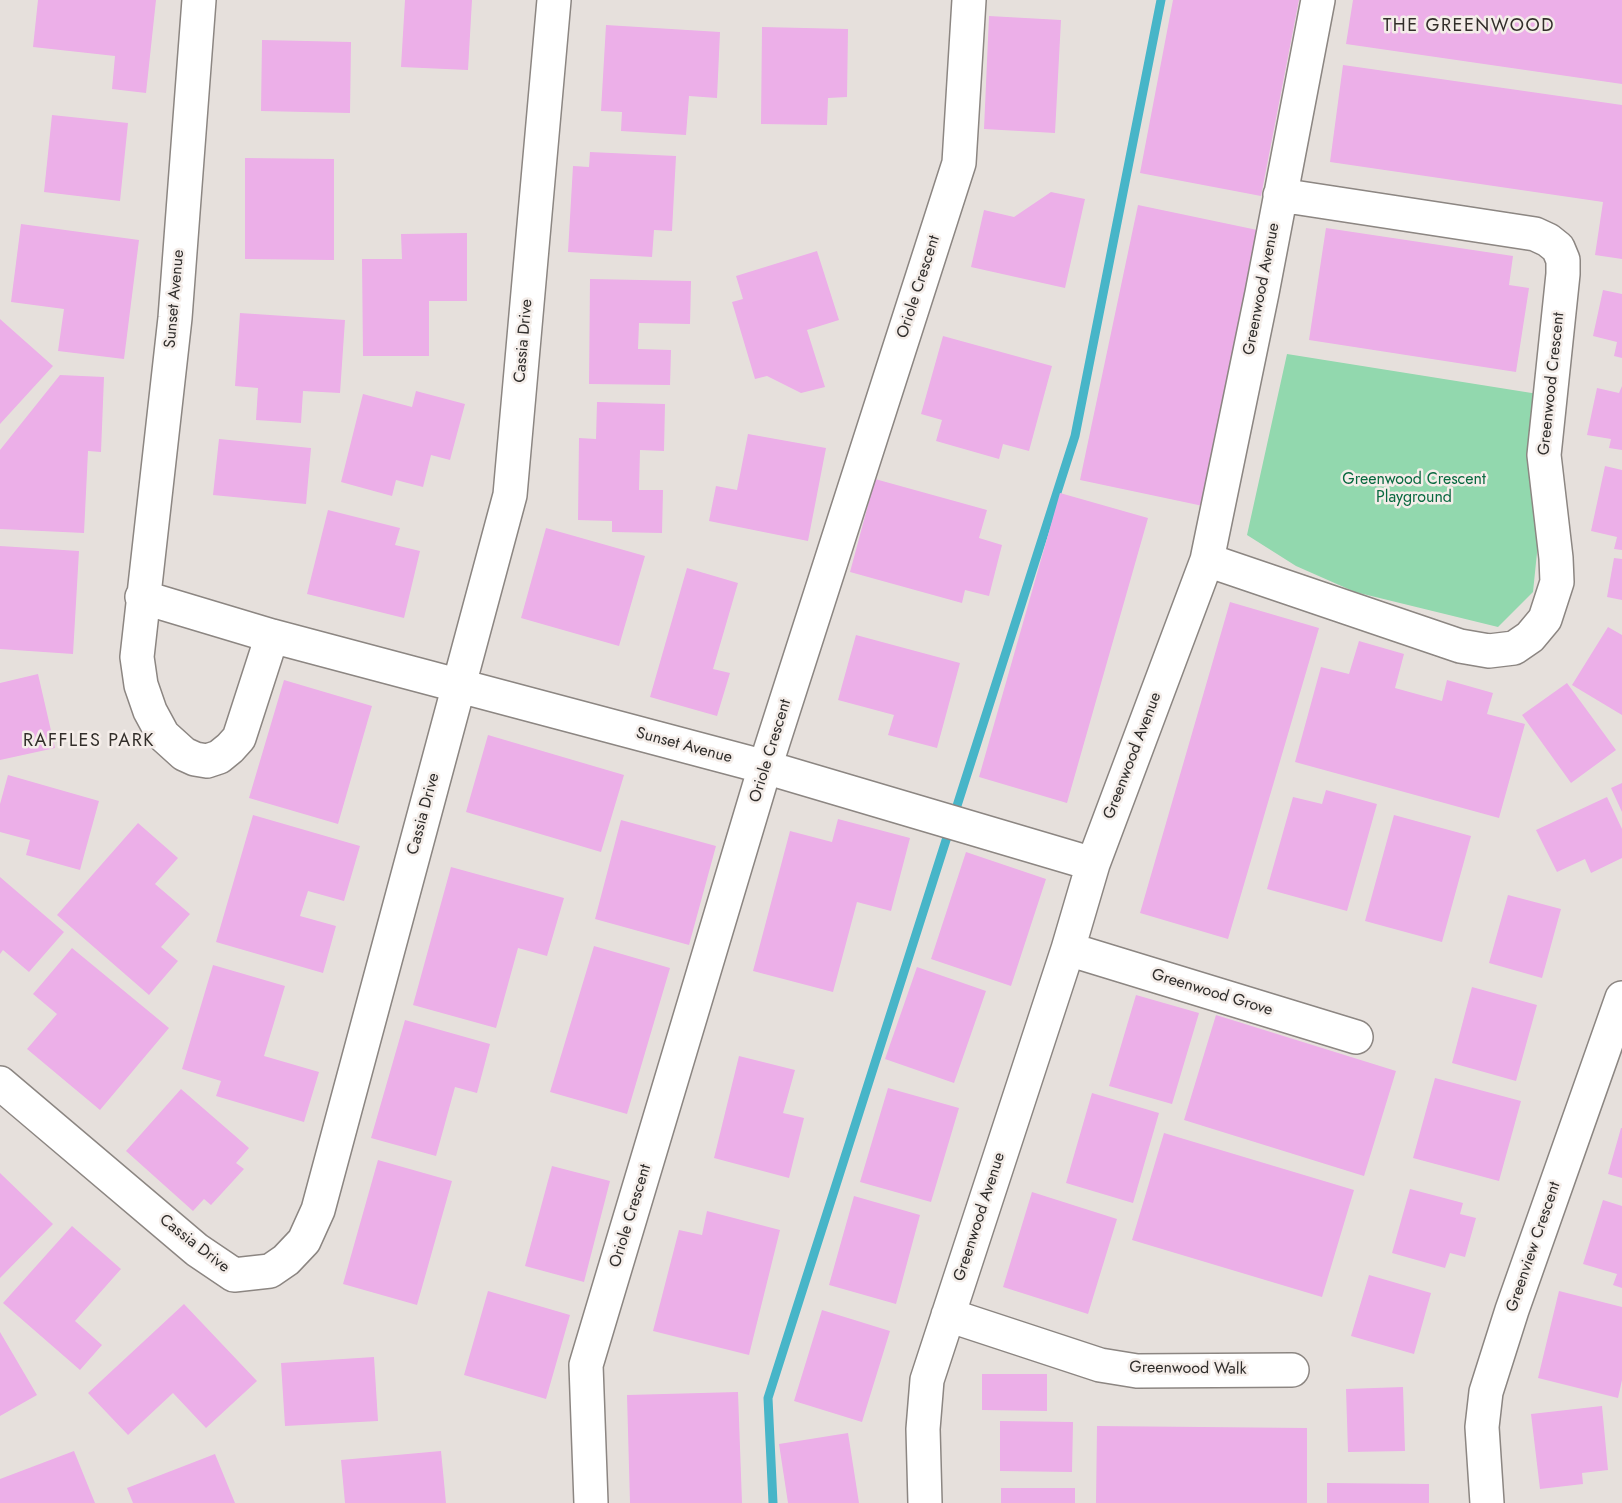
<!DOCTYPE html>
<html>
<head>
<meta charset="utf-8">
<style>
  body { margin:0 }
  canvas { display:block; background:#e6e0dc }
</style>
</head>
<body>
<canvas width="1622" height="1503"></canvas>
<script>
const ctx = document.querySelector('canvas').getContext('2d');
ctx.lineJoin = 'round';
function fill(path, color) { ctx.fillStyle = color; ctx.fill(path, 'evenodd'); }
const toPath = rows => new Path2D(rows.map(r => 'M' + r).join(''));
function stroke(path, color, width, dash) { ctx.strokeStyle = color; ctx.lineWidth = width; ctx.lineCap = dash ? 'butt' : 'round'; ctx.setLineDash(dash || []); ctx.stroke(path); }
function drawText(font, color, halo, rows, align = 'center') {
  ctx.font = font + ' Jost,sans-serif'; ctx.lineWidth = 5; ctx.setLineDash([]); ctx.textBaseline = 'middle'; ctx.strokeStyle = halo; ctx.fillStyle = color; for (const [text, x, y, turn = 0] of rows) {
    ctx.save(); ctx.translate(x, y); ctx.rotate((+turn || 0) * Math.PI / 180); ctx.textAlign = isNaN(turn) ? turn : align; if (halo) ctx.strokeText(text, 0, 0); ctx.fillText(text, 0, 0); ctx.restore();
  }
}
const green = toPath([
  [1287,354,1538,394,1531,496,1538,543,1533,592,1498,627,1355,592,1296,566,1247,535]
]);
const stream = toPath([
  [773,1503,768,1398,1075,436,1161,0]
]);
const building = toPath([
  [38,0,156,0,146,93,112,89,115,56,33,47],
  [405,0,472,0,468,70,401,67],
  [1173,0,1299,0,1261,196,1140,173],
  [1353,0,1622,0,1622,84,1346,44],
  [989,16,1061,20,1055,133,984,129],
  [606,25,720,32,717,98,689,96,686,135,621,131,622,112,601,111],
  [762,27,848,29,847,97,828,98,827,125,761,124],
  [262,40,351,42,350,113,261,111],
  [1343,65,1622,105,1622,259,1595,255,1603,202,1330,162],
  [52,115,128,123,120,201,44,192],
  [590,152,676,156,672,231,654,230,652,257,568,252,573,166,589,167],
  [245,158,334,159,334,260,245,259],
  [1051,192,1085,199,1065,288,971,267,984,210,1014,217],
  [1138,205,1262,231,1203,506,1080,480],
  [21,224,139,240,124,359,58,351,64,309,11,302],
  [1326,228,1513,256,1509,285,1529,288,1516,372,1309,340],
  [467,233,467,301,429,301,429,356,363,356,362,259,402,259,401,234],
  [817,251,839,320,807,330,825,387,801,393,767,376,755,379,732,302,743,299,736,276],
  [590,279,691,281,690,324,639,323,638,349,671,350,670,385,589,384],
  [1603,290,1622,294,1622,358,1614,356,1617,342,1593,336],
  [240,313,345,320,340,393,303,391,301,423,256,420,258,388,235,386],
  [0,319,53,366,0,424],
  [943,336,1052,366,1029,451,1003,444,999,459,936,441,942,420,921,414],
  [60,375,104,377,101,452,88,451,84,533,0,529,0,450],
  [1622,386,1622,450,1609,448,1611,439,1587,435,1597,388,1619,393],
  [416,391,465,404,450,460,431,455,423,487,396,480,392,496,341,482,363,394,412,407],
  [597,402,665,404,664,451,640,450,639,490,663,490,662,533,612,532,612,521,578,520,579,438,596,439],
  [748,434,826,448,808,541,709,521,716,486,737,490],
  [219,439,311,448,306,504,213,495],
  [1605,466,1622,470,1622,550,1614,549,1617,537,1591,531],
  [875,479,987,510,979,538,1002,545,989,596,965,590,962,603,850,572],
  [1060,493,1148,518,1067,803,979,777],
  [328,510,400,528,395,545,420,551,404,618,307,594],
  [546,528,645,556,619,646,521,618],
  [0,546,79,551,73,654,0,649],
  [1614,558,1622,559,1622,600,1607,597],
  [687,568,738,583,713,669,730,673,717,716,650,697],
  [1230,602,1319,628,1228,939,1140,913],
  [1608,627,1622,635,1622,715,1572,685],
  [856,635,960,663,937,748,888,735,894,715,838,700],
  [1359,641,1404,654,1395,688,1442,701,1447,680,1493,693,1487,714,1525,724,1499,818,1295,762,1321,667,1349,674],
  [38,674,55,748,0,760,0,683],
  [284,680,372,706,338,824,249,798],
  [1567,683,1616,750,1571,783,1522,715],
  [488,735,624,775,601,852,466,812],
  [8,775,99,801,80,870,26,855,30,840,0,832,0,804],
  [1622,783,1622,812,1611,788],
  [1326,790,1377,804,1347,911,1267,889,1293,797,1322,804],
  [1607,797,1622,829,1622,858,1591,873,1585,859,1557,872,1536,830],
  [253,815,360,846,344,901,308,891,300,916,336,926,323,973,216,942],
  [1394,815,1471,836,1442,942,1365,921],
  [838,819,910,838,891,911,857,902,833,992,753,971,790,831,832,842],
  [621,820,716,846,689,945,595,919],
  [138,823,178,858,155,884,190,914,161,947,178,961,149,995,57,915],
  [966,852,1046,879,1011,986,931,959],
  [451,867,564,898,547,956,518,948,496,1028,413,1005],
  [0,877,64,932,29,972,3,950,0,954],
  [1508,895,1561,909,1542,978,1489,963],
  [594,946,670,968,627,1114,550,1092],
  [72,948,169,1028,100,1110,27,1049,57,1014,33,994],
  [213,965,285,986,264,1056,319,1072,304,1122,216,1096,221,1081,182,1069],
  [917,967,986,991,954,1083,885,1059],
  [1472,987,1537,1005,1516,1081,1452,1063],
  [1136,995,1199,1013,1172,1104,1109,1086],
  [1216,1015,1396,1071,1364,1176,1184,1120],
  [405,1020,490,1044,477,1093,455,1087,436,1156,371,1138],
  [739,1056,795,1070,783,1113,804,1118,789,1178,714,1158],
  [1435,1078,1521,1101,1499,1181,1413,1158],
  [888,1088,959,1108,931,1202,860,1182],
  [181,1089,249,1148,236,1163,244,1169,211,1205,204,1199,193,1211,126,1151],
  [1092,1093,1159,1113,1133,1203,1066,1183],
  [1621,1128,1622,1128,1622,1178,1608,1174],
  [1164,1133,1354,1190,1322,1297,1132,1240],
  [378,1160,452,1181,417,1305,343,1284],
  [552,1166,610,1181,584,1282,525,1266],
  [0,1173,53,1224,0,1278],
  [1410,1189,1463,1203,1460,1214,1476,1218,1465,1257,1450,1253,1445,1268,1392,1253],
  [1032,1192,1117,1219,1088,1314,1003,1287],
  [854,1196,920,1215,896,1304,829,1285],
  [1603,1200,1622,1206,1622,1288,1613,1285,1617,1274,1583,1264],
  [707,1211,780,1230,749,1355,653,1331,679,1230,702,1235],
  [72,1226,121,1269,75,1321,102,1345,80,1370,3,1303],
  [1369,1275,1431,1293,1414,1354,1351,1336],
  [488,1291,570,1315,546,1399,464,1375],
  [1559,1291,1622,1307,1622,1380,1618,1398,1538,1378],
  [184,1304,257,1381,206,1428,173,1393,128,1435,88,1393],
  [822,1310,890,1331,862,1422,794,1401],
  [0,1332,37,1395,0,1416],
  [374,1357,378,1421,285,1426,281,1363],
  [982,1374,1047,1374,1047,1411,982,1410],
  [1403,1387,1405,1451,1348,1452,1346,1389],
  [738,1392,742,1503,630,1503,627,1395],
  [1602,1406,1608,1470,1582,1473,1583,1484,1540,1489,1531,1414],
  [1000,1421,1073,1422,1072,1472,1000,1471],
  [1097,1426,1307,1428,1307,1503,1096,1503],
  [848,1433,859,1503,788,1503,779,1444],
  [74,1451,95,1503,0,1503,0,1479],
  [441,1451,446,1503,345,1503,341,1460],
  [215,1454,235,1503,133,1503,127,1488],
  [1327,1483,1429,1484,1429,1503,1327,1503],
  [1001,1488,1075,1488,1075,1503,1001,1503]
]);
const minor = toPath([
  [199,0,175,318,137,657,141,685,150,711,163,735,184,754,195,759,207,761,219,757,230,748,239,738,272,636],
  [1207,560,1460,646,1489,651,1514,648,1530,637,1545,619,1557,582,1556,558,1544,455,1563,274,1563,260,1558,248,1548,240,1535,234,1280,195],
  [142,597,272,636,765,767,1093,864],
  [1068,949,1356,1037],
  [0,1083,197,1250,234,1275,270,1271,286,1260,304,1241,318,1210,510,495,554,0],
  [948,1315,1100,1365,1137,1371,1292,1370],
  [591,1503,586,1365,765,767,959,163,969,0],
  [925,1503,923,1429,927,1380,1068,949,1093,864,1207,560,1262,293,1318,0],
  [1487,1503,1482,1427,1486,1392,1512,1310,1622,998]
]);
const streetNames = [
  ["Oriole Crescent",919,287,-72],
  ["Greenwood Avenue",1262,289,-79],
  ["Sunset Avenue",175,299,-85],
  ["Cassia Drive",524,341,-85],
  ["Greenwood Crescent",1552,384,-84],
  ["Sunset Avenue",684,746,15],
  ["Oriole Crescent",771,751,-73],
  ["Greenwood Avenue",1133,756,-69],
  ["Cassia Drive",424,814,-75],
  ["Greenwood Grove",1212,993,17],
  ["Oriole Crescent",631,1216,-73],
  ["Greenwood Avenue",980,1217,-72],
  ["Cassia Drive",194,1244,38],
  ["Greenview Crescent",1534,1247,-71],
  ["Greenwood Walk",1188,1369,1]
];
const parkNames = [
  ["Greenwood Crescent",1414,480],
  ["Playground",1414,498]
];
const neighbourhoodNames = [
  ["THE GREENWOOD",1469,27],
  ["RAFFLES PARK",89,742]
];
fill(green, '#92d8ae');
stroke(stream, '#47b5c8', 9);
fill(building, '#ecafe8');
stroke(minor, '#8c8682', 36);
stroke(minor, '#fff', 33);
drawText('16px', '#2f2d2b', '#f4ede9', streetNames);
drawText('16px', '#08693f', '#f4ede9', parkNames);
ctx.letterSpacing = '1.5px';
drawText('18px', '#322e2a', '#f4ede9', neighbourhoodNames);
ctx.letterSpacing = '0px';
</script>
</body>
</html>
